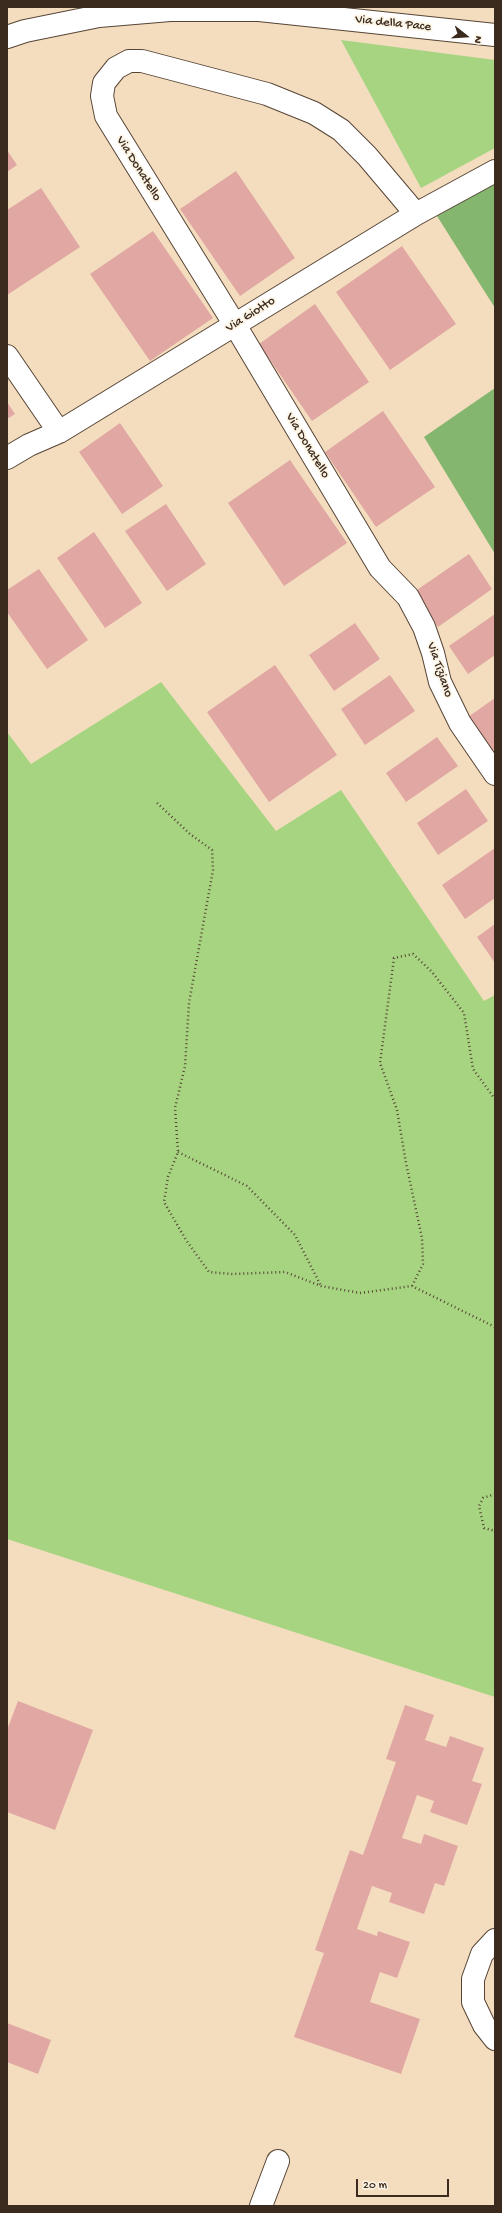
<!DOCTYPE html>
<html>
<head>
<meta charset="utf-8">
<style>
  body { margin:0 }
  #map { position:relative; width:502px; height:2213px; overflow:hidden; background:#f3ddbe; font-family:"Gochi Hand",sans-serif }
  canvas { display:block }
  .frame { position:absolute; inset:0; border:8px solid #3b2a1e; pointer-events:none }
  .north { position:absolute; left:446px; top:16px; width:40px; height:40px; -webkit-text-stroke:3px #fcf5e5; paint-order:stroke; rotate:107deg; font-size:11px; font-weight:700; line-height:16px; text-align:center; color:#3b2a1e }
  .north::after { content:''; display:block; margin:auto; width:14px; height:18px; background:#3b2a1e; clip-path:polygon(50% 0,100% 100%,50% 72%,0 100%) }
  .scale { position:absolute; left:356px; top:2179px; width:93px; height:18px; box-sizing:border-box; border:2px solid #3b2a1e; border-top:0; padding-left:5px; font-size:12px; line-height:14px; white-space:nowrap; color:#3b2a1e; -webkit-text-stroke:3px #fcf5e5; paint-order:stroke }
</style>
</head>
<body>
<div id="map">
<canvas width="502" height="2213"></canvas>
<div class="frame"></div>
<div class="north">N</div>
<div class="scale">20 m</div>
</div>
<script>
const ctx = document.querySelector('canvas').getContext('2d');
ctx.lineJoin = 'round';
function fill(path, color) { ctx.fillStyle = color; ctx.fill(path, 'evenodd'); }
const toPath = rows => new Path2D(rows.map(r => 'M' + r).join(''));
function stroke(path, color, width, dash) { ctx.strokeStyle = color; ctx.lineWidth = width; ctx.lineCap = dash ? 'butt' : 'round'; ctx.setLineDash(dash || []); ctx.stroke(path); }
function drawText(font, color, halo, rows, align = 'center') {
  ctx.font = font + ' "Gochi Hand",sans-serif'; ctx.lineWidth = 3.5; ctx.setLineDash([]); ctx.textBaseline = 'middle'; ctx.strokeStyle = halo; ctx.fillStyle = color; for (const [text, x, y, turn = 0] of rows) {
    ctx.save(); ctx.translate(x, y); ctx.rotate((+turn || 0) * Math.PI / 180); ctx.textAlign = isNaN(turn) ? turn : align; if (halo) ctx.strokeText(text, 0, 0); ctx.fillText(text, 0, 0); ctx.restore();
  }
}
const green = toPath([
  [341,40,495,60,495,148,421,188],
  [161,682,276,831,341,790,484,1001,495,995,495,1697,7,1539,7,732,31,764]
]);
const forest = toPath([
  [495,183,495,308,437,216],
  [495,388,495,554,424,437]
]);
const building = toPath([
  [7,150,17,165,7,172],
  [236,171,295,258,240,296,180,209],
  [41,188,80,247,7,295,7,210],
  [153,231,213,318,150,361,90,274],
  [402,246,456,324,390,370,336,292],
  [315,304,369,382,312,421,259,344],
  [7,402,15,414,7,419],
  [383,411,435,487,376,527,325,452],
  [120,423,163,486,122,514,79,452],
  [290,460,347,543,284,586,228,503],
  [166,504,206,564,167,591,125,531],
  [94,532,142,603,105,628,57,558],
  [469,554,492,589,438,627,414,592],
  [39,569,88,640,47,669,7,612,7,590],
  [495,614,495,655,468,674,449,646],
  [355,623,380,659,334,691,309,655],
  [275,665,337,755,269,802,207,712],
  [390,675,415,711,365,745,341,709],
  [495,698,495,749,491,751,468,717],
  [437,737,458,766,406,802,386,773],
  [466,789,488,821,438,855,417,823],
  [495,848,495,898,465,919,442,885],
  [495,924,495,963,477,937],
  [18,1701,93,1730,55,1830,7,1812,7,1730],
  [405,1705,434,1715,425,1740,446,1747,450,1736,484,1748,472,1781,482,1784,467,1825,430,1812,434,1801,417,1795,402,1838,421,1844,424,1834,458,1846,444,1886,435,1883,424,1914,389,1902,392,1893,372,1886,357,1929,377,1936,378,1931,410,1942,397,1978,380,1972,370,2002,420,2019,401,2074,294,2037,324,1953,315,1950,350,1850,363,1855,396,1762,386,1759],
  [7,2023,51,2040,38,2074,7,2062]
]);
const path = toPath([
  [157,803,190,834,212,850,213,870,189,1003,185,1066,175,1108,178,1152,168,1177,164,1202,186,1240,209,1272,232,1274,285,1272,321,1286,360,1293,412,1286,495,1327],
  [178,1152,247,1186,295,1235,321,1286],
  [412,1286,423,1264,422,1238,406,1163,397,1110,380,1063,394,958,413,954,432,972,464,1013,473,1069,495,1099],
  [495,1494,483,1498,479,1506,484,1528,495,1531]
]);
const minor = toPath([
  [7,37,25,31,99,16,170,10,259,10,495,35],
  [416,214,367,156,341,130,314,113,267,94,142,61,129,61,116,68,104,83,102,96,106,116,235,325,380,568,408,597,424,627,433,653,440,682,460,723,495,774],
  [7,356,59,432],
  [7,458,29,445,59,432,416,214,495,171],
  [495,1940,482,1954,473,1979,473,2002,484,2025,495,2039],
  [261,2206,278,2161]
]);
const streetNames = [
  ["Via della Pace",393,24,6],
  ["Via Donatello",138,169,58],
  ["Via Giotto",251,315,-32],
  ["Via Donatello",307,446,59],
  ["Via Tiziano",439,670,71]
];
fill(green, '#a6d481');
fill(forest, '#84b66f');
fill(building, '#e1a7a3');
stroke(minor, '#574536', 24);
stroke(path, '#574536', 2.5, [1, 3]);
stroke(minor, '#fff', 22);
drawText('13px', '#3b2a1e', '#fcf5e5', streetNames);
</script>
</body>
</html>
